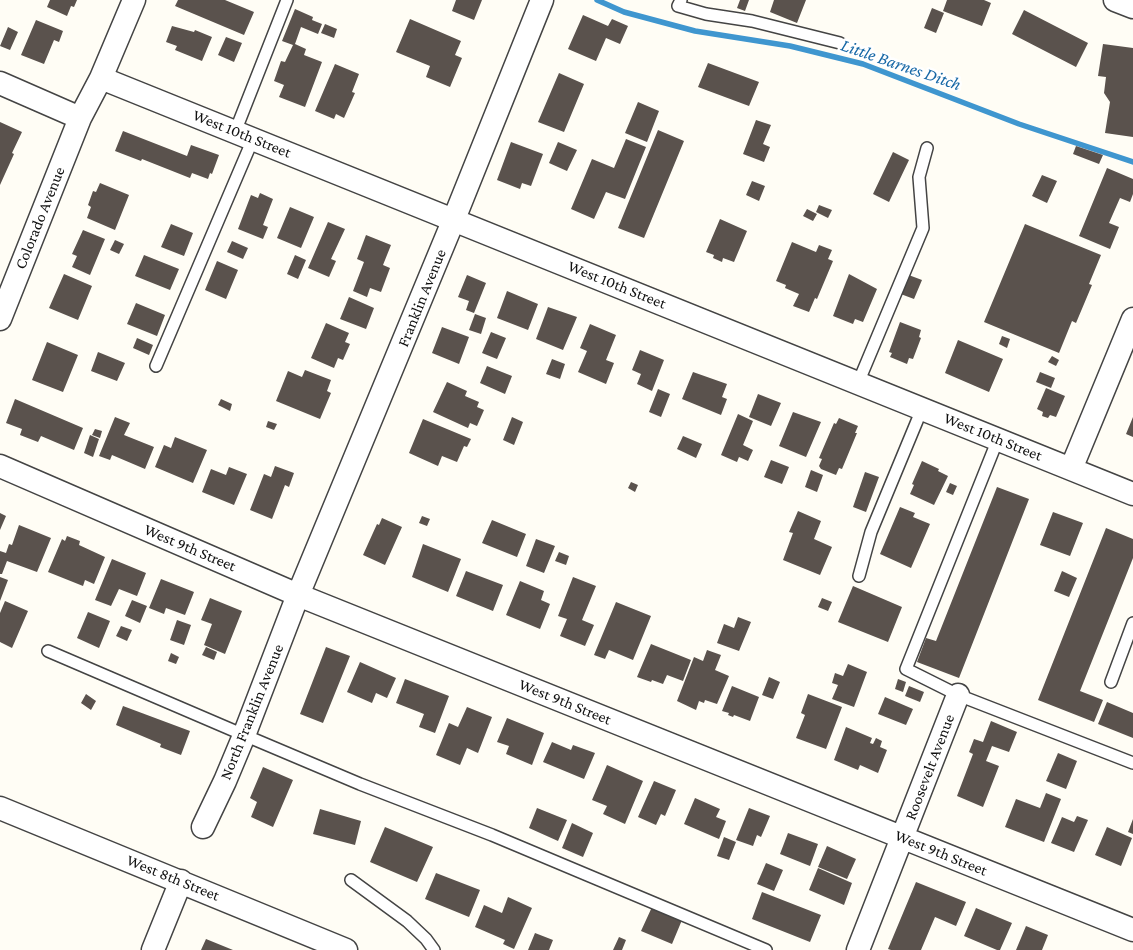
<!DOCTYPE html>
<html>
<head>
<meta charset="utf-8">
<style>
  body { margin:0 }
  canvas { display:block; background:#fffdf5 }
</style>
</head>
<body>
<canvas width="1133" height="950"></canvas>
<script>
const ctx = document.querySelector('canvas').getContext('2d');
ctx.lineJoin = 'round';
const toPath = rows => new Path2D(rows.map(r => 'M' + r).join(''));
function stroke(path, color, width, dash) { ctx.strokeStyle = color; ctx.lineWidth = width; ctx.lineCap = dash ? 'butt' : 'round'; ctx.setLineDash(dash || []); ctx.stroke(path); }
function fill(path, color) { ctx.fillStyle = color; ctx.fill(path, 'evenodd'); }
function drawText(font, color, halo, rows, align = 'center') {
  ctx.font = font + ' "Crimson Pro",serif'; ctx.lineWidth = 5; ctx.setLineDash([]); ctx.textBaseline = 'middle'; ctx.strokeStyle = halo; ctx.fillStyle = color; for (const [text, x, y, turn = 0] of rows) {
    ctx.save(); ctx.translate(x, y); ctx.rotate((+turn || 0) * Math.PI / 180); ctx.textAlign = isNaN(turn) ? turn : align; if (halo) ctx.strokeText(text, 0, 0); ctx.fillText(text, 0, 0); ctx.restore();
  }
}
const stream = toPath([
  [597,0,624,12,695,31,790,46,863,64,1019,124,1133,162]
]);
const building = toPath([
  [50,0,77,0,74,7,71,6,67,16,47,7],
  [178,0,225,0,254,12,244,35,175,6],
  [456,0,482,0,474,20,452,11],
  [740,0,749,0,745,11,737,8],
  [774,0,806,0,797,23,770,12],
  [947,0,984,0,991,3,982,26,943,11],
  [932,8,944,13,936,33,924,28],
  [295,9,313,17,312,20,322,24,318,34,301,27,295,44,306,49,304,55,322,62,305,107,279,97,284,85,274,81,281,61,285,62,293,45,282,41],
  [1024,10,1088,43,1076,67,1012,34],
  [583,15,608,26,612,19,628,26,620,44,606,38,596,61,568,49],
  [410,19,461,41,455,55,462,58,450,87,426,77,430,66,396,52],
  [36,20,63,31,59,42,54,40,44,64,21,55],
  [325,24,337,29,334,38,321,33],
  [172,26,194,32,195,30,212,37,202,61,175,50,177,46,166,42],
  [8,27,18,32,10,50,0,46],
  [226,37,242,43,234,62,218,55],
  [1103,44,1133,48,1133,137,1105,133,1110,102,1104,93,1106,77,1098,76],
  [708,63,759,82,749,106,698,87],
  [335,64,359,74,352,92,355,93,344,118,336,114,334,119,315,111],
  [559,73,584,84,564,132,538,122],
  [638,102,659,111,647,142,625,133],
  [756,120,771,125,763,144,770,147,764,162,743,154],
  [0,122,22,132,12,153,14,154,0,185],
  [658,130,684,141,644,238,618,228],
  [123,131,187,156,191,145,219,155,212,174,210,173,208,179,192,173,190,178,142,159,141,161,115,151],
  [626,139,646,147,625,199,606,192,594,219,571,209,592,159,614,168],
  [511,142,543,154,531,186,522,183,520,189,497,180],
  [558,142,577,150,567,171,549,163],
  [1076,146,1103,155,1099,164,1073,154],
  [893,152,909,160,889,202,873,194],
  [1107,168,1133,179,1133,194,1130,202,1120,198,1109,223,1119,227,1110,249,1079,236],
  [1042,175,1057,181,1047,203,1032,196],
  [752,181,765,186,759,201,746,195],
  [100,183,129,195,115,230,87,218,91,207,88,205,93,191,96,192],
  [260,193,273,199,263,225,268,227,263,239,238,229,251,195,258,198],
  [819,205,832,210,828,218,816,212],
  [290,207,314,217,301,248,277,238],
  [807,209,817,214,813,221,803,216],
  [720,219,747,231,734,262,723,258,722,262,713,258,714,255,706,252],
  [328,222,345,229,331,259,336,261,329,277,308,268],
  [171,224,193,233,184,256,161,247],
  [1025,224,1101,255,1089,284,1092,285,1076,323,1072,321,1059,353,984,322],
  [83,230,105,239,90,275,72,267,77,256,72,254],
  [366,235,391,245,383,265,390,268,381,292,370,288,367,297,353,291,364,262,357,259],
  [115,240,124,244,119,254,110,250],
  [232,241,248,248,243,259,227,252],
  [792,242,816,252,819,245,832,250,828,259,833,261,817,299,815,298,809,312,793,306,799,294,785,288,786,285,776,281],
  [144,255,179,269,170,290,135,276],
  [295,255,306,260,298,279,287,274],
  [217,261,238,270,226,299,205,290],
  [64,274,92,286,78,320,49,308],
  [849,274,877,289,863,322,855,319,853,324,833,316],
  [906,274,922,280,914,299,898,293],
  [467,275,486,283,474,313,466,310,469,301,458,297],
  [507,291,538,304,528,330,497,318],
  [349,297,374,308,366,329,340,319],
  [136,303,165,315,157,336,127,324],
  [548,307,577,317,563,350,536,339],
  [475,314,486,318,481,334,469,330],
  [900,322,921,330,919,337,921,338,913,359,909,358,907,364,890,357,892,353,889,352],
  [326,323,349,333,345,342,350,344,343,360,338,358,334,368,311,358],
  [590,324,616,335,606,360,614,363,606,384,578,372,587,351,580,348],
  [442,327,469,337,459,364,432,353],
  [491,332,506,338,497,359,482,353],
  [1002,336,1010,339,1007,348,999,344],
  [137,338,153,345,149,355,133,348],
  [958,340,1003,359,989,392,945,373],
  [47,342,78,355,63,392,32,380],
  [640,350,664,360,652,391,637,384,641,374,632,370],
  [98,352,125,363,117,381,91,371],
  [1052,356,1059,360,1056,366,1048,362],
  [552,359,565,364,560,379,546,374],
  [487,366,512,376,505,394,480,383],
  [305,370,331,380,327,391,331,393,320,419,276,401,288,371,302,377],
  [693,372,727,384,722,397,727,399,721,415,682,399],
  [1040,372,1055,378,1051,388,1036,382],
  [447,382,467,391,465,396,479,402,477,407,484,410,477,426,470,423,468,428,433,412],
  [1046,388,1065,396,1056,417,1050,415,1048,418,1042,416,1043,412,1037,409],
  [658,389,670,394,661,417,649,412],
  [758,394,781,403,771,426,749,417],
  [15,399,83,428,74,450,41,436,38,442,20,435,22,429,6,423],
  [221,399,232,404,230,411,218,405],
  [793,412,821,422,806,457,779,446],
  [738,414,753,421,743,445,753,450,748,461,739,457,737,462,721,455],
  [115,417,130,423,124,435,154,447,145,469,112,455,110,460,99,456],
  [512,417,523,422,514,445,503,440],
  [1133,417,1133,437,1126,434],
  [839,418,858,426,855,433,857,433,842,469,839,468,836,475,821,469,819,466,822,459,819,458,834,423,836,424],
  [423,419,471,439,467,447,464,446,457,462,442,456,438,466,409,453],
  [268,421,277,424,274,430,266,427],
  [95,429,102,431,100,438,92,435],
  [90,435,99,439,93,457,84,453],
  [683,436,702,444,696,458,677,449],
  [175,437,207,450,193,483,155,467,164,445,171,448],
  [771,460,789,467,782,484,764,477],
  [922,461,939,469,938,471,948,476,934,505,910,494,914,485,912,484],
  [275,466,294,473,289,487,285,485,272,519,250,510,264,474,271,477],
  [229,467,247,474,234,505,202,492,211,469,226,475],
  [811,470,823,475,817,492,805,487],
  [865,472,879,477,866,512,853,507],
  [631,482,638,485,635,492,628,488],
  [950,483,957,486,953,495,946,492],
  [997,487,1029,499,959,678,917,662,926,638,936,641],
  [900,507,915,513,913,517,930,524,911,568,880,554],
  [798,511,821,521,814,539,832,547,820,575,783,560,793,533,789,532],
  [1053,512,1083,523,1070,556,1040,545],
  [0,513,6,516,0,530],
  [422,516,430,519,427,526,419,523],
  [382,518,402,527,385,565,363,555,377,524,379,525],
  [492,520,526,534,517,557,482,543],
  [19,525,51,538,37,572,7,561,2,574,0,574,0,551,6,553,9,544,12,545],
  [1106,528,1133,539,1133,558,1080,691,1103,700,1094,722,1038,700],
  [67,536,80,541,79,545,105,557,94,584,85,580,83,586,48,572,62,539,65,541],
  [536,539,555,546,544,573,526,566],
  [423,544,461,559,448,592,412,577],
  [559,552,569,556,566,565,555,561],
  [112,559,146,573,137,596,119,589,111,606,95,600],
  [466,571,503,585,493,611,456,596],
  [1062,571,1077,578,1069,597,1054,591],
  [0,577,8,580,0,601],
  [573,577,596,586,582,620,594,625,585,646,560,636,567,619,558,616],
  [161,579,194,592,185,615,166,608,164,614,149,608],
  [520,581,544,591,541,600,550,604,540,629,506,615],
  [853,586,902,607,888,642,838,622],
  [210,598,242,611,225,654,204,645,212,624,201,620],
  [822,598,832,602,828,611,818,607],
  [132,600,147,606,140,623,125,616],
  [5,601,28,611,12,648,0,642,0,613],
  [616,602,651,616,633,660,609,650,605,659,594,655],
  [88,612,110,621,99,648,77,638],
  [738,617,751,622,739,651,717,643,724,624,734,628],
  [177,620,191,625,184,645,170,640],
  [121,626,132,630,127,641,116,636],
  [651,644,691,660,683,681,667,675,663,684,652,680,651,682,637,677],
  [206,647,217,652,214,660,202,655],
  [326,647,350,656,323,723,300,714],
  [707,650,721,655,715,670,729,676,717,704,705,700,704,703,699,701,696,710,677,701,694,657,703,661],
  [171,653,179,657,176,664,168,661],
  [360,662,396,678,387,698,376,693,372,703,347,692],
  [848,664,867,672,854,707,832,699,838,685,832,683,835,673,843,676],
  [769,677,780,682,773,699,762,695],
  [405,679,449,696,435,733,419,727,424,714,396,703],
  [898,679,906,682,903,692,895,689],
  [732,686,759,697,750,721,734,715,733,717,728,715,729,713,722,711],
  [909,686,924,692,920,702,905,696],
  [86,694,96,701,91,710,81,703],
  [808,694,842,707,826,749,796,738,805,715,801,713],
  [885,697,913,709,906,725,878,714],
  [1107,702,1133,713,1133,738,1098,724],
  [123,706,190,731,181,755,160,747,161,744,116,725],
  [467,707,492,717,478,753,467,748,460,765,436,755,449,723,458,727],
  [507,718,544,733,532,765,506,754,509,746,497,742],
  [991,721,1017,732,1009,752,992,746,986,761,999,766,983,807,957,796,973,754,969,752,974,739,983,742],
  [846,727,872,738,870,743,873,744,876,738,882,741,880,747,887,750,878,773,860,765,858,770,834,760],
  [552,742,571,750,573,745,595,753,584,779,543,762],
  [1058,753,1077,761,1066,789,1046,781],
  [607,765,643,781,625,824,603,814,607,806,592,800],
  [263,767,293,780,273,827,251,817,257,802,250,798],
  [654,781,676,790,665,816,661,814,656,825,638,817],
  [1046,793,1061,799,1044,842,1005,827,1016,799,1040,808],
  [695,798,720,809,716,817,726,821,719,839,684,824],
  [537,808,567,820,558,841,529,828],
  [749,808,770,816,761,837,757,835,753,846,736,840],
  [320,809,361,821,355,845,313,834],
  [1077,816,1088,820,1074,852,1051,843,1062,817,1074,822],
  [1133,819,1133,834,1128,832],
  [572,823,593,833,583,857,562,848],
  [385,827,433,847,417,882,370,862],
  [1107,827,1132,838,1121,866,1095,855],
  [788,833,818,844,810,866,780,854],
  [724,837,736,842,729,860,717,856],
  [827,846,856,859,847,879,818,867],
  [766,863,783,870,774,891,757,884],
  [818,868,852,883,844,905,809,890],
  [436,873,480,890,469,917,425,899],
  [916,882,966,902,956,926,935,917,921,950,891,950,888,949],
  [762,892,821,915,810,942,752,919],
  [508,897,532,908,514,949,503,944,505,940,475,927,484,905,502,913],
  [652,907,682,920,672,944,641,931],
  [976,908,1012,923,1000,950,997,950,964,936],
  [1026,926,1048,935,1042,950,1016,950],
  [535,933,553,940,549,950,528,950],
  [619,937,626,940,622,950,613,950],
  [206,939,233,950,201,950]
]);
const service = toPath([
  [681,0,678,6,706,14,752,21,840,43],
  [235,132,287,0],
  [156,366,253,139],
  [858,383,923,228,919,177,927,148],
  [998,439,906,669,958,695,1133,763],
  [859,576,871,532,922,409],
  [48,651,244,735,360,784,492,835,766,950],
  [1111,682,1133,623],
  [351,880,407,921,426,939,434,950]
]);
const minor = toPath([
  [1115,0,1133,7],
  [101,78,1133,494],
  [0,83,80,118],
  [0,319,80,118,101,78,134,0],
  [0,466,298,595,1133,930],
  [1071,469,1133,319],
  [0,808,346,950],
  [203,827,225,781,243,738,298,595,454,219,542,0],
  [153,950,181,881],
  [858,950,958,695]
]);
const streetNames = [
  ["West 10th Street",242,134,22],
  ["Colorado Avenue",40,218,-68],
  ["West 10th Street",617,285,22],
  ["Franklin Avenue",422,298,-68],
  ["West 10th Street",993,437,22],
  ["West 9th Street",190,548,23],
  ["West 9th Street",565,702,22],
  ["North Franklin Avenue",252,712,-68],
  ["Roosevelt Avenue",930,767,-69],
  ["West 9th Street",941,853,22],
  ["West 8th Street",173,878,22]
];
const waterNames = [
  ["Little Barnes Ditch",901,65,19]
];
stroke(stream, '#3f96cf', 5.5);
fill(building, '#5a524d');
stroke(service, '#444', 14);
stroke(minor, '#444', 25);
stroke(service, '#fff', 11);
stroke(minor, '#fff', 22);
drawText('16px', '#111', '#fff', streetNames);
drawText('italic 18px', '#1768a6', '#fff', waterNames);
</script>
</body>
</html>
